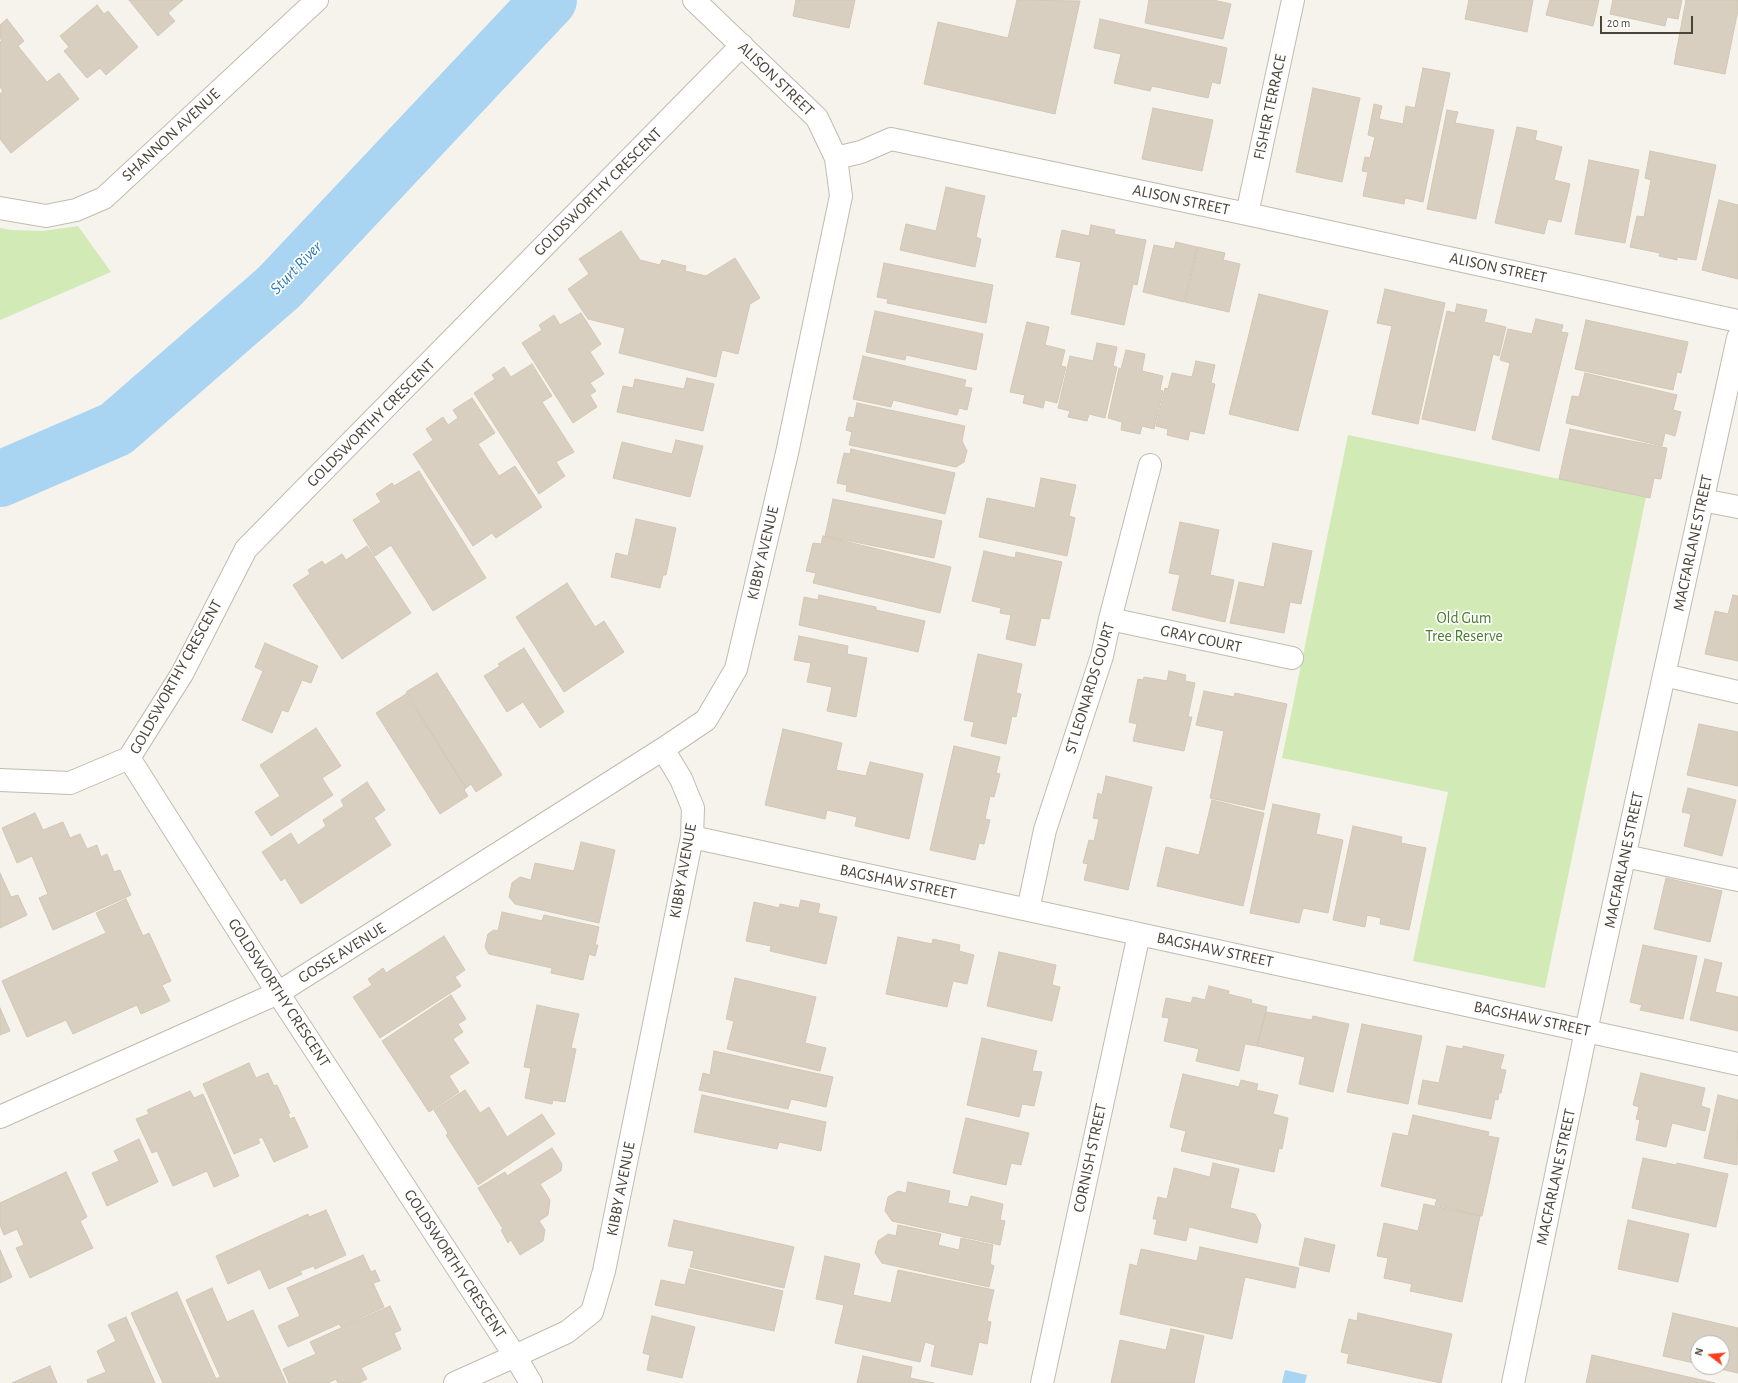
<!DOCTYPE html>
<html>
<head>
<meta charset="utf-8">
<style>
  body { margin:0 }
  #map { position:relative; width:1738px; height:1383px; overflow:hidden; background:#f6f3ec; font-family:"Alegreya Sans",sans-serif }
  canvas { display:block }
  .north { position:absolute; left:1690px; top:1335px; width:40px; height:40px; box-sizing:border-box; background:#fff; border:1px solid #b7b4b0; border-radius:50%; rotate:286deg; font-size:11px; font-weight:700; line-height:16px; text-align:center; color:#4b4439 }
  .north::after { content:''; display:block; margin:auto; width:14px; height:18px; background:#fc3f1d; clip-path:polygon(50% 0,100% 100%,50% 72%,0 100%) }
  .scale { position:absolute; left:1600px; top:16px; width:93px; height:18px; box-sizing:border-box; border:2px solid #4b4439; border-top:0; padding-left:5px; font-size:12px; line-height:14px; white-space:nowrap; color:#4b4439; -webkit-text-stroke:3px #fff; paint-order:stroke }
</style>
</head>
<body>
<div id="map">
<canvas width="1738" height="1383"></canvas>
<div class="north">N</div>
<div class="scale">20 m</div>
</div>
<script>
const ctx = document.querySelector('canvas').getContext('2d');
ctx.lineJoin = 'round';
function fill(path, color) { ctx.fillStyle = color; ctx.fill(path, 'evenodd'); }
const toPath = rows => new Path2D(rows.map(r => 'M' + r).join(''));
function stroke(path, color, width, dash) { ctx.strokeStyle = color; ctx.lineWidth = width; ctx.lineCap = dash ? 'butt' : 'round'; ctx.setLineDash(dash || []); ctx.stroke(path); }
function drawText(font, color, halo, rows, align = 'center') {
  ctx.font = font + ' "Alegreya Sans",sans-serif'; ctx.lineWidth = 3.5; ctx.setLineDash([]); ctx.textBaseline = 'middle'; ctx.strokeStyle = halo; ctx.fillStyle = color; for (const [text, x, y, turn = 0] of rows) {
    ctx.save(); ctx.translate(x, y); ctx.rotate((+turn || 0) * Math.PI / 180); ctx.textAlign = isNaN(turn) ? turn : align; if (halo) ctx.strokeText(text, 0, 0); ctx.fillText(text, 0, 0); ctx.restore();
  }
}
const green = toPath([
  [78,226,111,272,0,320,0,228,11,230,43,231],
  [1348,435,1646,497,1545,988,1413,961,1448,792,1282,758]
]);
const water = toPath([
  [1285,1370,1307,1375,1305,1383,1282,1383]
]);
const river = toPath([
  [0,479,116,429,279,287,549,0]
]);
const building = toPath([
  [129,0,183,0,168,13,175,21,158,36,129,0],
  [796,0,855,0,849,28,793,16,796,0],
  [1017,0,1080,1,1055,114,924,84,938,22,1008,38,1017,0],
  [1149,0,1213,0,1231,4,1223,39,1145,23,1149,0],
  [1469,0,1533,0,1527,32,1465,19,1469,0],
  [1550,0,1599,0,1593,26,1546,15,1550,0],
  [1613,0,1682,0,1678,19,1667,17,1665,26,1610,14,1613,0],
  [1686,0,1738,0,1738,10,1725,74,1674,64,1686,0],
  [97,5,104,14,108,11,138,47,106,75,100,68,87,78,64,51,69,47,60,36,97,5],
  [7,19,24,41,18,46,47,82,59,73,79,99,11,153,0,139,0,94,3,91,0,87,0,42,2,41,0,38,0,25,7,19],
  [1100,19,1227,48,1220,84,1212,82,1208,98,1152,86,1150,91,1114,83,1121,54,1094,48,1100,19],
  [1423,68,1450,73,1423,202,1405,198,1404,204,1363,196,1368,172,1362,171,1365,157,1370,158,1375,137,1368,135,1374,104,1382,106,1379,119,1403,124,1406,106,1415,108,1423,68],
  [1313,88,1360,98,1342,182,1296,172,1313,88],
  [1153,108,1213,120,1202,171,1142,159,1153,108],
  [1447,110,1458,112,1455,123,1494,130,1476,219,1427,209,1447,110],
  [1517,127,1537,131,1535,140,1562,147,1554,180,1570,184,1561,222,1548,219,1544,234,1495,223,1517,127],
  [1650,151,1716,165,1696,260,1677,257,1677,260,1659,256,1660,253,1630,247,1637,216,1644,217,1651,180,1645,178,1650,151],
  [1589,160,1639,170,1625,243,1575,234,1589,160],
  [946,187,985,196,976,237,981,239,975,267,900,250,906,224,936,231,946,187],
  [1719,200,1738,205,1738,279,1702,270,1719,200],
  [1091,225,1115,230,1114,234,1146,240,1137,285,1133,284,1124,325,1071,314,1081,262,1056,257,1062,230,1089,236,1091,225],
  [621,231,640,260,660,265,662,260,686,266,685,271,706,276,735,258,760,298,750,304,738,354,722,350,716,377,619,353,625,328,588,319,568,289,589,274,579,259,621,231],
  [1176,242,1197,247,1184,302,1143,292,1154,245,1174,249,1176,242],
  [1198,247,1225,253,1223,260,1240,264,1229,312,1185,302,1198,247],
  [884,263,993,285,986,323,887,303,888,299,877,297,884,263],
  [1385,289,1445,303,1418,424,1372,414,1392,326,1377,323,1385,289],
  [1259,294,1328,311,1298,431,1229,414,1259,294],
  [1457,304,1487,310,1484,322,1506,327,1499,356,1493,354,1475,431,1422,419,1447,311,1455,313,1457,304],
  [875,311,983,334,976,370,906,355,905,360,866,352,875,311],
  [581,313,601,344,590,352,604,374,590,383,596,391,590,395,597,407,573,423,522,343,542,330,539,325,554,315,560,325,581,313],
  [1536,319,1563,325,1561,332,1568,333,1539,451,1492,439,1510,363,1500,360,1508,329,1532,334,1536,319],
  [1586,320,1688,342,1681,373,1677,372,1673,390,1575,369,1586,320],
  [1027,322,1049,327,1045,345,1065,350,1061,366,1066,367,1057,403,1045,400,1043,408,1023,403,1025,395,1010,392,1027,322],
  [1097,343,1117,347,1113,366,1117,367,1105,418,1089,414,1087,421,1068,417,1070,411,1058,408,1070,356,1093,361,1097,343],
  [1126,350,1145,354,1142,371,1163,376,1160,390,1163,391,1154,429,1142,426,1140,434,1121,430,1122,422,1108,418,1119,368,1121,369,1126,350],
  [863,356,966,380,964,387,972,388,967,410,959,408,957,415,893,400,891,407,853,399,863,356],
  [1196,361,1215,365,1211,383,1215,384,1204,434,1190,431,1188,440,1167,435,1168,429,1156,426,1165,388,1168,389,1172,373,1192,377,1196,361],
  [532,364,552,396,542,402,574,452,556,462,565,476,539,494,474,393,495,379,492,375,504,367,511,377,532,364],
  [1585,373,1677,395,1673,410,1681,412,1675,436,1665,433,1662,446,1566,423,1572,396,1579,397,1585,373],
  [687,378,714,384,703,431,617,412,623,386,633,388,635,379,684,389,687,378],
  [472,398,495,433,478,444,499,476,515,466,542,507,496,538,492,533,473,546,413,454,433,440,426,429,443,417,448,425,458,418,453,410,472,398],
  [857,403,965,426,962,441,967,451,964,462,956,467,849,445,852,432,846,430,849,417,854,418,857,403],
  [1570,429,1667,448,1661,479,1654,478,1650,498,1559,479,1570,429],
  [676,440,703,446,690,497,613,478,622,442,672,454,676,440],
  [851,449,955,473,945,514,846,491,847,485,837,483,844,453,850,454,851,449],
  [419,471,486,578,433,611,391,545,375,556,353,520,381,502,376,494,392,483,394,486,419,471],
  [1041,478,1076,485,1069,516,1075,518,1067,556,979,537,987,498,1035,508,1041,478],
  [833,499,942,521,934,558,825,536,833,499],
  [636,519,676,528,666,575,663,575,660,588,611,577,616,553,628,556,636,519],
  [1180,522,1219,530,1210,575,1234,580,1225,622,1172,610,1180,575,1169,573,1180,522],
  [823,536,951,567,940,613,813,583,816,573,806,571,813,543,821,544,823,536],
  [1273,543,1312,551,1301,604,1290,602,1284,633,1230,623,1239,582,1264,587,1273,543],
  [367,546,411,613,342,659,293,585,310,574,308,570,322,561,325,565,342,554,346,560,367,546],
  [984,551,1015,558,1016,552,1062,562,1049,619,1041,618,1035,646,1006,639,1011,615,1000,613,1001,608,972,601,984,551],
  [567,583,595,627,604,621,624,652,564,692,516,617,567,583],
  [819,595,876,607,876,610,925,621,918,652,799,625,804,597,818,600,819,595],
  [1733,595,1738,596,1738,661,1705,654,1715,611,1728,614,1733,595],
  [799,636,848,646,847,654,867,658,856,717,827,711,832,687,807,682,811,663,794,660,799,636],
  [265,643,318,666,311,683,302,680,288,712,282,710,272,733,242,720,263,671,255,667,265,643],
  [524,648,564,712,540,728,523,702,507,712,484,676,500,666,498,664,524,648],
  [978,654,1022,664,1016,693,1021,694,1016,717,1012,716,1006,744,971,736,974,722,964,720,978,654],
  [1169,671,1186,675,1185,681,1195,683,1188,717,1192,717,1184,751,1133,741,1137,724,1129,722,1138,679,1143,680,1144,677,1167,681,1169,671],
  [437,673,502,775,476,792,471,784,466,788,406,692,437,673],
  [1204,691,1234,697,1235,693,1287,704,1264,810,1210,798,1224,731,1196,725,1204,691],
  [406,694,466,788,464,790,468,796,440,814,376,713,406,694],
  [1699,724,1738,732,1738,786,1687,775,1699,724],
  [316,728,341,766,322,778,333,795,271,836,255,812,280,796,260,765,316,728],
  [783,729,842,743,836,770,866,776,870,762,923,774,909,839,855,826,857,817,827,810,825,819,765,805,783,729],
  [954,746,1000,757,996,773,1000,774,994,797,990,796,985,819,990,820,984,844,979,843,975,860,930,850,954,746],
  [1106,776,1152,787,1128,890,1084,880,1088,864,1083,863,1089,840,1094,841,1099,819,1093,818,1098,793,1102,795,1106,776],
  [367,782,385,810,374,818,391,845,301,904,285,878,281,881,262,852,291,833,298,845,326,826,323,820,344,806,341,800,367,782],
  [1688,788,1736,800,1722,856,1684,846,1691,814,1682,812,1688,788],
  [1212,800,1264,813,1243,906,1157,886,1166,847,1199,855,1212,800],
  [1273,804,1320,814,1316,834,1343,840,1328,913,1303,908,1299,923,1250,913,1273,804],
  [35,813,43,830,63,822,70,838,80,834,87,849,97,845,101,857,107,854,114,872,120,870,131,895,53,930,39,898,48,894,32,856,17,863,2,828,35,813],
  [1353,826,1402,837,1401,843,1426,848,1409,930,1380,924,1381,918,1367,915,1365,927,1333,920,1353,826],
  [581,842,615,850,599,923,515,904,509,897,512,883,520,877,531,880,535,863,574,871,581,842],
  [0,873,11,897,18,895,27,915,0,928,0,873],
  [1666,878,1722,891,1710,942,1654,929,1666,878],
  [126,899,143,936,149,933,171,981,162,985,170,1001,141,1014,137,1005,73,1034,66,1020,27,1037,2,981,106,933,96,913,126,899],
  [801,900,820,904,818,913,837,917,826,964,770,951,771,946,746,941,754,902,779,908,780,904,799,908,801,900],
  [502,912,542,921,544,915,599,927,595,945,598,945,595,956,589,954,583,980,551,973,552,968,489,954,485,947,488,934,494,930,498,931,502,912],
  [444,936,465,970,455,977,461,986,380,1038,353,997,372,985,368,979,383,968,386,973,444,936],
  [898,937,932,944,933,939,960,945,959,951,974,955,967,984,953,981,947,1007,886,994,898,937],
  [1643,945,1697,956,1683,1019,1640,1010,1642,1005,1630,1002,1643,945],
  [999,952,1056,965,1052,985,1060,987,1052,1021,987,1006,999,952],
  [1705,959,1722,963,1715,992,1738,997,1738,1031,1690,1020,1705,959],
  [735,978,816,997,805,1043,826,1048,820,1071,727,1049,734,1021,726,1019,735,978],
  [1209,986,1229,991,1228,994,1252,1000,1251,1003,1267,1007,1257,1046,1245,1044,1239,1071,1196,1061,1199,1049,1164,1041,1169,1018,1162,1017,1166,998,1191,1003,1193,997,1205,1000,1209,986],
  [451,995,466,1019,458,1024,463,1032,453,1039,469,1063,449,1076,459,1092,429,1112,382,1041,451,995],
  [537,1005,579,1014,571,1048,576,1049,565,1102,553,1100,552,1104,525,1098,531,1068,524,1067,537,1005],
  [0,1008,10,1031,0,1035,0,1008],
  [1266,1012,1312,1020,1313,1016,1349,1024,1333,1092,1299,1084,1305,1057,1257,1046,1266,1012],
  [1362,1024,1422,1036,1408,1104,1347,1092,1362,1024],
  [982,1038,1037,1051,1032,1071,1042,1072,1034,1106,1022,1104,1019,1117,967,1105,982,1038],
  [1447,1046,1463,1049,1463,1046,1504,1055,1500,1069,1506,1070,1501,1093,1499,1093,1498,1100,1495,1099,1491,1119,1418,1104,1423,1080,1439,1083,1447,1046],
  [714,1051,833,1077,826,1107,791,1099,788,1109,699,1090,703,1073,710,1075,714,1051],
  [249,1063,256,1078,268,1073,274,1086,277,1085,290,1113,288,1114,290,1119,294,1117,308,1147,274,1162,262,1137,258,1139,260,1143,234,1154,203,1084,249,1063],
  [1641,1073,1705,1088,1701,1106,1710,1109,1705,1131,1672,1123,1666,1147,1636,1140,1640,1120,1636,1119,1639,1107,1633,1105,1641,1073],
  [1183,1074,1239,1087,1241,1080,1258,1084,1256,1090,1278,1095,1273,1114,1288,1118,1282,1149,1279,1148,1274,1172,1181,1151,1186,1131,1170,1127,1183,1074],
  [465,1090,480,1113,489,1107,507,1137,542,1114,555,1134,478,1185,446,1135,448,1133,434,1110,465,1090],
  [190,1091,194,1098,203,1094,239,1176,214,1187,207,1171,173,1186,157,1151,152,1153,136,1119,149,1114,147,1110,190,1091],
  [702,1095,826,1122,821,1151,779,1142,777,1149,694,1132,702,1095],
  [1718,1095,1738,1100,1737,1165,1704,1158,1718,1095],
  [1413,1115,1489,1132,1488,1136,1499,1138,1482,1216,1435,1205,1437,1199,1381,1186,1393,1133,1408,1136,1413,1115],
  [966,1118,1029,1133,1021,1165,1011,1163,1006,1185,953,1173,966,1118],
  [139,1139,158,1182,107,1206,92,1173,119,1161,114,1151,139,1139],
  [552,1148,562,1164,561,1171,540,1184,550,1200,548,1215,539,1221,545,1230,543,1241,520,1255,511,1240,508,1243,501,1230,503,1229,478,1188,505,1172,507,1176,552,1148],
  [1643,1158,1676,1165,1677,1163,1728,1174,1716,1227,1632,1208,1643,1158],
  [1213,1163,1239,1169,1230,1208,1255,1214,1261,1225,1257,1243,1189,1227,1186,1241,1154,1234,1157,1219,1153,1219,1158,1197,1167,1199,1174,1168,1210,1177,1213,1163],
  [66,1172,87,1217,80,1221,93,1248,30,1278,16,1248,24,1245,17,1229,4,1235,0,1225,0,1203,66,1172],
  [908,1182,950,1191,948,1203,968,1207,971,1196,1003,1204,1000,1220,1005,1221,1000,1245,892,1221,885,1211,888,1197,898,1191,906,1193,908,1182],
  [1424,1204,1480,1216,1462,1302,1410,1291,1412,1284,1384,1278,1388,1258,1377,1256,1384,1223,1418,1231,1424,1204],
  [326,1210,346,1255,315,1269,314,1266,300,1271,302,1274,269,1289,260,1269,228,1284,216,1256,308,1214,309,1217,326,1210],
  [674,1220,794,1247,784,1288,690,1267,694,1251,668,1246,674,1220],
  [1628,1220,1689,1234,1678,1282,1618,1269,1628,1220],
  [898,1225,941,1234,938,1245,959,1250,961,1238,993,1245,990,1264,994,1266,989,1287,882,1263,875,1253,878,1241,888,1234,896,1236,898,1225],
  [1305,1238,1335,1245,1329,1272,1299,1265,1305,1238],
  [1200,1247,1299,1268,1295,1288,1245,1277,1232,1339,1120,1314,1130,1264,1137,1266,1141,1249,1197,1261,1200,1247],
  [0,1250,12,1277,0,1283,0,1250],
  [363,1255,371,1272,375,1270,380,1281,373,1283,384,1307,341,1327,339,1324,288,1347,278,1326,300,1316,287,1288,363,1255],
  [825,1256,860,1264,853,1295,891,1303,898,1270,994,1290,987,1321,991,1322,987,1344,979,1342,972,1375,931,1366,935,1345,925,1342,920,1362,835,1343,844,1305,816,1299,825,1256],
  [689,1269,783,1291,774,1331,655,1305,661,1280,685,1285,689,1269],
  [212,1288,227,1322,253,1310,286,1383,223,1383,186,1300,212,1288],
  [177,1292,216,1379,219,1377,222,1383,163,1383,131,1313,177,1292],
  [390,1306,401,1330,394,1333,401,1349,361,1368,367,1379,359,1383,338,1383,336,1379,328,1383,289,1383,283,1369,316,1354,310,1342,390,1306],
  [1358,1313,1452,1334,1441,1383,1347,1363,1349,1354,1341,1352,1349,1319,1357,1321,1358,1313],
  [1673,1313,1738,1328,1738,1373,1711,1367,1722,1367,1722,1343,1698,1343,1698,1364,1663,1356,1673,1313],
  [652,1316,695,1327,682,1378,647,1370,650,1355,643,1353,652,1316],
  [126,1317,155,1383,88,1383,87,1380,106,1372,97,1351,116,1341,108,1325,126,1317],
  [1171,1329,1204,1336,1194,1383,1111,1383,1120,1340,1166,1350,1171,1329],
  [1592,1355,1715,1383,1586,1383,1592,1355],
  [863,1356,912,1367,910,1378,934,1383,857,1383,863,1356],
  [50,1366,57,1383,12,1383,50,1366]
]);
const minor = toPath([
  [836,158,861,152,891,139,1247,214,1738,321],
  [0,208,46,216,76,210,104,198,317,0],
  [1247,214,1293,0],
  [1702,500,1738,507],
  [1110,619,1292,658],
  [1664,675,1738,692],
  [129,758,182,674,246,549,742,45],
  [129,758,278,993,515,1356,455,1383],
  [0,780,70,783,129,758],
  [692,837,1738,1064],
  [1625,856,1738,880],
  [1028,910,1045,830,1102,656,1110,619,1150,465],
  [0,1117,278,993,663,749],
  [531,1383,515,1356,567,1332,592,1312,604,1271,692,837,693,808,681,779,663,749,706,720,736,669,787,453,841,196,836,158,817,118,694,0],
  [1042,1383,1139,934],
  [1513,1383,1586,1031,1738,338]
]);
const streetNames = [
  ["ALISON STREET",776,79,44],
  ["FISHER TERRACE",1270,107,-78],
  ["SHANNON AVENUE",171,135,-43],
  ["GOLDSWORTHY CRESCENT",598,192,-45],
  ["ALISON STREET",1181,200,12],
  ["ALISON STREET",1498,268,12],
  ["GOLDSWORTHY CRESCENT",371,423,-45],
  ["MACFARLANE STREET",1693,543,-78],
  ["KIBBY AVENUE",763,553,-77],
  ["GRAY COURT",1201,639,12],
  ["GOLDSWORTHY CRESCENT",176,677,-61],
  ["ST LEONARDS COURT",1090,688,-73],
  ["MACFARLANE STREET",1624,860,-78],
  ["KIBBY AVENUE",683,871,-80],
  ["BAGSHAW STREET",898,882,12],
  ["BAGSHAW STREET",1215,950,12],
  ["GOSSE AVENUE",342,953,-32],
  ["GOLDSWORTHY CRESCENT",279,993,57],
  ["BAGSHAW STREET",1532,1019,12],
  ["CORNISH STREET",1090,1158,-78],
  ["MACFARLANE STREET",1556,1177,-78],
  ["KIBBY AVENUE",621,1189,-79],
  ["GOLDSWORTHY CRESCENT",455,1264,57]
];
const parkNames = [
  ["Old Gum",1464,618],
  ["Tree Reserve",1464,636]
];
const waterNames = [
  ["Sturt River",296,268,-46]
];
fill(green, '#d2eab5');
fill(water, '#a9d4f2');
stroke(river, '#a9d4f2', 56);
fill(building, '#d8cfc1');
stroke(building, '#d3c7b4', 1);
stroke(minor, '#c2bbae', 24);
stroke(minor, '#fff', 22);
drawText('16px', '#4b4439', '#fff', streetNames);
drawText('16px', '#4a7f2a', '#fff', parkNames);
drawText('italic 17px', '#2e7ab2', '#fff', waterNames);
</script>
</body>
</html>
